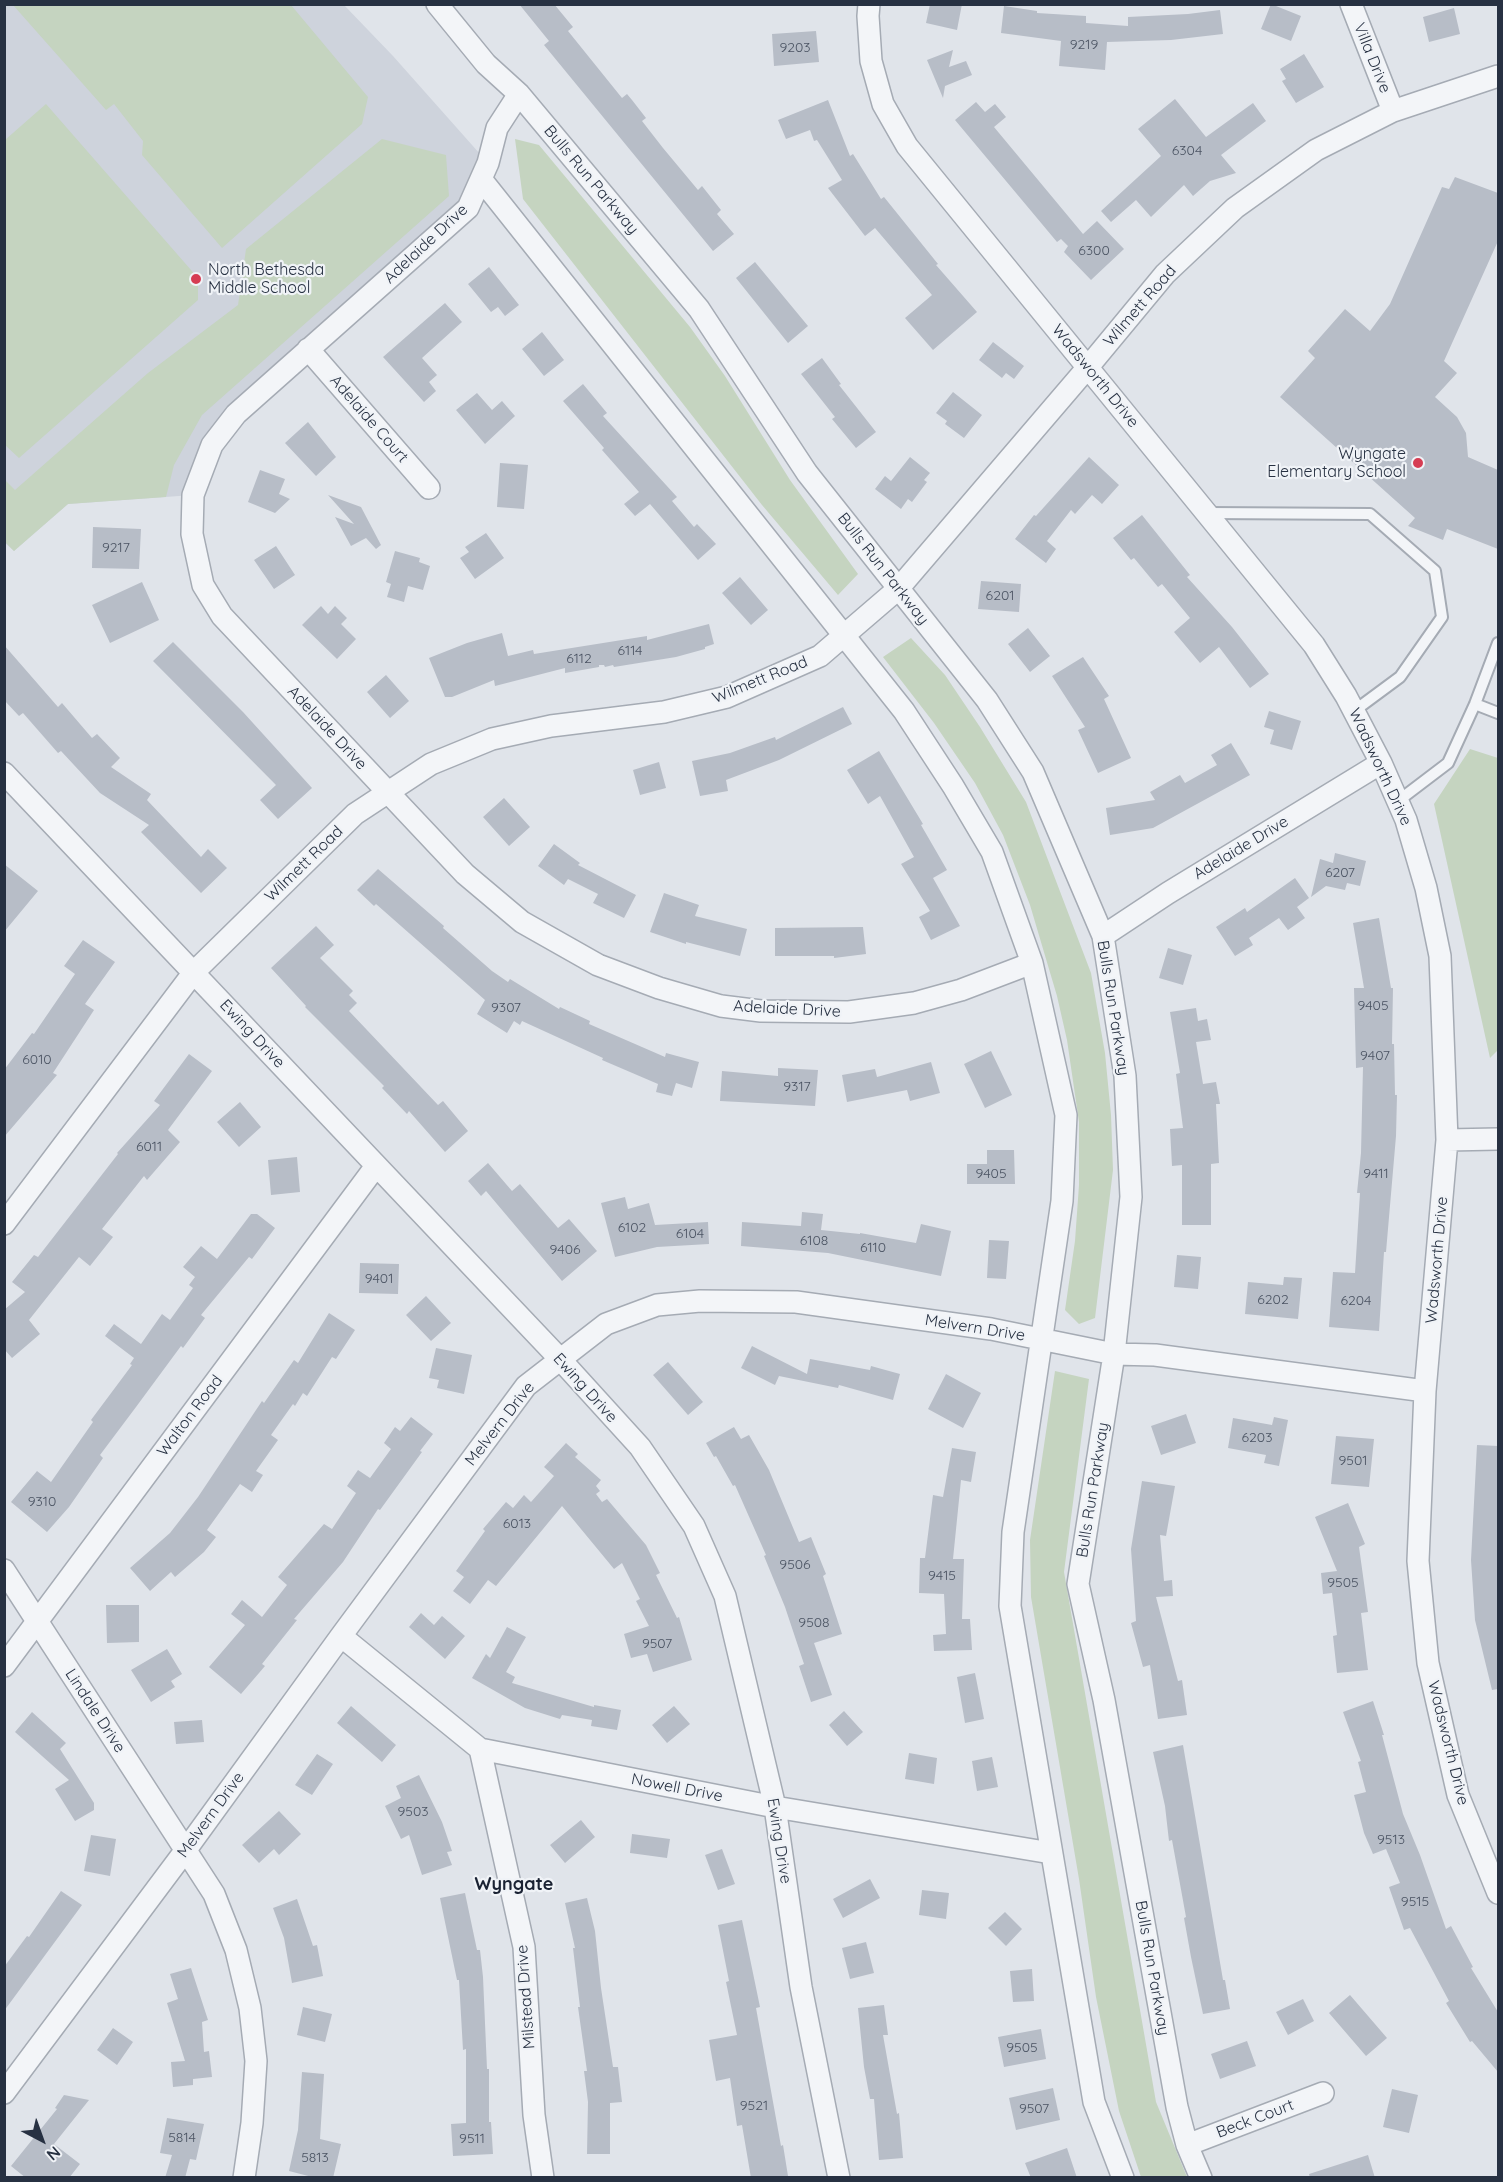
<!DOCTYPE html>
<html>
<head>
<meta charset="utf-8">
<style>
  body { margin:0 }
  #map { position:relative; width:1503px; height:2182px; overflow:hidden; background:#e0e4ea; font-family:Quicksand,sans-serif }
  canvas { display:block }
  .frame { position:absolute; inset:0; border:6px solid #273142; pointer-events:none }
  .north { position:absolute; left:12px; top:2110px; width:60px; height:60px; -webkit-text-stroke:4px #f0f3f7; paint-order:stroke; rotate:139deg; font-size:16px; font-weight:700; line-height:24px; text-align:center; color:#273142 }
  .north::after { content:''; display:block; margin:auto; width:21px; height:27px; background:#273142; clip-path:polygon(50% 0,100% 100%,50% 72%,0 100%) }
</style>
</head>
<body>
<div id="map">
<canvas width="1503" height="2182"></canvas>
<div class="frame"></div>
<div class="north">N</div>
</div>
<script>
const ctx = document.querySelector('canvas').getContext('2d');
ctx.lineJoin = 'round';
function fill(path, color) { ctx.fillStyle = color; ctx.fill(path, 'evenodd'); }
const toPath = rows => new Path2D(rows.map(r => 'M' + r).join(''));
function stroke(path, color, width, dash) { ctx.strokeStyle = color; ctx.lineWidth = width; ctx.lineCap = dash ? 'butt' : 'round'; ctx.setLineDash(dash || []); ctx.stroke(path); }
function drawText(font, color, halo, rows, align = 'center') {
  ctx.font = font + ' Quicksand,sans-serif'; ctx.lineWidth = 4.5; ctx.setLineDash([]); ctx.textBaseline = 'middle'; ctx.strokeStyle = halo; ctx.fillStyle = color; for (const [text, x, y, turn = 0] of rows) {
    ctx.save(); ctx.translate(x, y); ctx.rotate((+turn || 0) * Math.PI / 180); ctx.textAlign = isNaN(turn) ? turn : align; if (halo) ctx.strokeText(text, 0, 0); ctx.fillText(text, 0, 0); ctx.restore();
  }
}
const built = toPath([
  [4,5,344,5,393,56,488,163,468,208,236,414,193,495,68,504,14,551,4,542]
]);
const green = toPath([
  [13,5,291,5,368,97,362,124,222,248,142,155,143,141,114,104,106,110],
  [46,104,198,278,198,300,19,458,4,444,5,140],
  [382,139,446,155,449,196,202,415,174,465,166,497,68,504,14,551,5,542,5,480,15,490,148,373,238,305,246,249],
  [515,139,539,145,690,327,725,376,790,480,858,574,838,595,762,505,523,199],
  [911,638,945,675,980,727,1026,802,1091,973,1105,1053,1111,1115,1113,1170,1095,1318,1079,1324,1065,1310,1075,1241,1079,1185,1079,1122,1067,1040,1057,996,1030,905,1003,835,975,783,934,723,883,657],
  [1470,749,1498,758,1498,1050,1490,1058,1434,804],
  [1055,1371,1089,1379,1064,1572,1156,2102,1187,2177,1141,2177,1119,2111,1096,1997,1079,1879,1031,1597,1030,1540]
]);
const building = toPath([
  [519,4,554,4,573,27,568,31,622,98,627,94,632,100,646,118,642,121,663,148,698,190,702,186,721,210,717,214,734,234,713,251,544,45,549,41],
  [930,4,962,4,957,30,926,23],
  [1271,4,1301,16,1291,41,1261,29],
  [1004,6,1037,11,1037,13,1086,16,1086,23,1128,26,1128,17,1188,14,1220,10,1223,34,1171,40,1107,42,1105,70,1059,66,1061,41,1001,33],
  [1454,8,1460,34,1429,42,1423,17],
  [816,31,819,62,774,66,772,34],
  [953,50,949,67,966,61,972,75,945,86,943,98,927,60],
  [1304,54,1324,87,1296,103,1282,81,1286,79,1280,69],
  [1175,99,1206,137,1253,103,1266,121,1221,155,1236,173,1210,181,1193,196,1184,185,1151,217,1136,200,1111,222,1101,211,1161,156,1138,129],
  [828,100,850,156,853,154,881,199,884,197,938,264,936,265,977,312,933,350,905,318,932,295,875,228,865,236,828,188,842,180,817,140,814,141,810,130,786,139,778,120],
  [976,102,985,112,995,104,1006,117,994,127,1083,234,1097,221,1124,249,1091,280,1064,252,1068,246,1061,239,1057,242,955,120],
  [1455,177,1498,193,1498,241,1444,361,1457,373,1435,397,1457,417,1466,433,1468,457,1498,470,1498,549,1447,529,1443,540,1408,526,1415,518,1280,397,1315,358,1308,351,1345,309,1370,331,1390,304,1442,187,1449,189],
  [755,262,808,326,788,343,736,278],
  [489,267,519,305,505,316,498,307,491,312,468,284],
  [445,303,462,322,422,358,437,375,429,382,436,391,424,402,383,357],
  [542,332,564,360,544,376,522,349],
  [993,342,1024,366,1014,379,1006,373,1002,378,979,360],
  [822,358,841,384,839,385,876,432,856,448,832,419,835,417,801,374],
  [583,384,607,413,603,416,677,497,672,501,694,527,697,524,716,544,698,560,650,504,635,516,624,504,639,492,602,450,604,448,563,401],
  [953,392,982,415,964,438,945,424,947,421,936,413],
  [477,393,492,410,502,401,515,416,485,444,456,410],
  [308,422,336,457,316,476,285,443],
  [910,457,930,473,924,480,927,482,912,502,908,499,901,509,875,489,885,476,891,481],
  [1089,457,1119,485,1102,504,1092,495,1075,514,1071,510,1047,541,1056,549,1046,563,1015,539,1034,515,1036,516],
  [500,463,528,465,524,509,497,507],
  [260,470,285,479,279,494,290,499,275,513,248,502],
  [328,495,361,507,381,545,376,549,366,538,351,546,335,517,354,524],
  [1142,515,1190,575,1187,577,1232,627,1269,674,1250,688,1219,647,1200,663,1174,632,1190,618,1162,584,1158,587,1134,558,1131,560,1113,538],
  [93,527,141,529,139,569,92,568],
  [486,533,504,558,475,579,460,558,469,552,465,547],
  [276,546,295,575,274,589,254,560],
  [395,551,420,558,419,562,430,566,423,590,408,586,404,602,387,597,391,584,386,582],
  [740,577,768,610,751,625,722,593],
  [981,581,1021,584,1019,612,978,609],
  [142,582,159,620,110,643,92,605],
  [321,606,328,614,335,606,347,618,341,624,356,639,337,659,302,625],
  [709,624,714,644,705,647,705,649,676,657,614,667,613,665,605,667,604,665,599,665,599,667,565,673,565,668,495,686,494,680,452,697,445,697,429,658,467,643,502,633,508,656,533,650,534,654,647,636,647,640],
  [1028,628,1050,656,1030,672,1008,644],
  [173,642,243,712,312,788,278,819,260,800,276,785,153,661],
  [4,645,58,707,62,703,92,738,97,734,120,758,111,767,151,794,147,800,201,857,208,849,227,868,201,893,141,832,149,825,100,793,61,751,58,753,23,713,19,716,4,700],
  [1083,657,1109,696,1104,699,1131,758,1098,773,1078,730,1085,727,1052,676],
  [386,675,409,701,390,718,367,692],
  [843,707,852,724,779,760,726,780,728,791,700,796,692,761,730,753,775,737,776,740],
  [1269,711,1301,721,1292,750,1270,744,1274,730,1264,727],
  [1231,743,1250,775,1153,828,1110,835,1106,808,1155,800,1150,792,1180,775,1185,783,1217,765,1211,755],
  [879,751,923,824,921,825,947,870,933,878,960,926,931,940,919,917,930,911,901,864,914,857,880,796,868,804,847,770],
  [659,762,666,788,640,795,633,770],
  [504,798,530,827,509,846,483,817],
  [554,844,580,863,578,865,636,895,624,918,593,903,598,894,568,879,564,885,538,866],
  [1335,853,1366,861,1360,886,1347,883,1345,890,1326,886,1311,897,1320,859,1333,863],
  [4,864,38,891,4,932],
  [378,869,444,926,443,928,492,971,508,982,510,979,559,1009,560,1007,590,1021,589,1024,665,1057,666,1053,699,1062,692,1088,676,1083,672,1096,656,1092,658,1084,602,1060,603,1058,522,1021,520,1025,514,1021,507,1033,477,1014,485,1000,376,904,374,906,357,890],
  [1295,878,1309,898,1297,907,1305,918,1288,930,1279,918,1249,938,1253,945,1235,956,1216,927,1245,908,1247,912],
  [664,893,699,905,695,916,747,929,740,956,686,942,686,944,650,932],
  [1379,918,1391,988,1393,988,1392,1044,1394,1044,1395,1095,1397,1095,1396,1136,1386,1252,1384,1252,1379,1331,1329,1327,1333,1272,1355,1273,1360,1193,1357,1193,1361,1153,1363,1067,1356,1068,1354,988,1364,988,1353,923],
  [316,926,334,945,320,958,353,991,349,995,357,1003,349,1011,438,1105,443,1101,468,1131,445,1152,409,1111,407,1114,382,1088,384,1086,305,1007,306,1006,271,968],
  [863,927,866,954,834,958,834,956,775,956,775,928],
  [83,940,115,962,85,1004,94,1010,53,1073,57,1075,4,1137,4,1070,32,1033,34,1034,75,974,64,966],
  [1168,948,1192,955,1183,985,1159,978],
  [1196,1008,1198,1021,1207,1019,1211,1040,1196,1042,1203,1084,1216,1082,1220,1104,1216,1104,1219,1163,1211,1164,1211,1225,1182,1225,1182,1165,1172,1166,1170,1129,1183,1128,1176,1074,1180,1073,1170,1012],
  [991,1051,1012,1095,985,1108,964,1064],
  [189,1054,212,1071,168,1130,180,1142,147,1180,144,1176,102,1229,113,1237,90,1266,79,1257,29,1320,40,1334,12,1358,4,1349,4,1310,25,1292,12,1282,34,1255,38,1257,118,1154,117,1153,160,1105,154,1101],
  [931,1062,940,1093,910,1101,907,1090,847,1102,842,1075,875,1069,877,1077],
  [778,1068,818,1070,815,1106,720,1101,722,1071,778,1076],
  [240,1102,261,1127,239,1147,217,1122],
  [987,1150,1014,1150,1015,1184,967,1184,967,1164,987,1164],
  [297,1157,300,1192,271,1195,268,1160],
  [488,1163,512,1191,520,1184,558,1228,569,1219,597,1251,562,1281,486,1191,481,1196,468,1181],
  [625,1197,628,1209,649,1203,655,1225,708,1222,709,1244,657,1247,615,1257,601,1203],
  [802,1212,823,1214,821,1230,860,1234,860,1233,916,1243,921,1224,951,1231,941,1276,828,1253,741,1246,742,1222,801,1226],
  [251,1214,257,1214,275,1228,252,1259,249,1257,201,1315,205,1318,183,1348,181,1346,136,1407,100,1455,103,1458,69,1507,47,1532,11,1502,37,1471,51,1482,93,1422,91,1420,132,1365,130,1364,134,1358,105,1336,114,1324,141,1344,162,1314,170,1320,193,1288,189,1285,195,1277,183,1267,201,1246,217,1259],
  [989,1240,1009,1241,1006,1279,987,1278],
  [1177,1255,1201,1257,1198,1289,1174,1287],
  [360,1263,399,1264,398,1294,359,1293],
  [1284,1277,1302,1278,1298,1319,1245,1314,1248,1282,1283,1285],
  [426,1296,451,1323,431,1341,406,1315],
  [329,1313,355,1330,336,1359,332,1357,307,1396,303,1393,295,1406,293,1404,271,1435,278,1440,256,1471,263,1475,252,1492,240,1484,207,1530,216,1537,204,1552,175,1577,171,1572,150,1591,130,1568,170,1533,198,1497,262,1401,264,1403,294,1360,298,1363],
  [752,1346,807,1374,810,1359,870,1370,871,1366,900,1374,893,1400,839,1385,838,1388,779,1376,775,1385,741,1368],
  [436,1348,472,1355,464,1394,437,1388,439,1380,429,1378],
  [668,1362,703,1402,688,1415,653,1375],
  [946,1374,981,1393,963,1428,928,1409],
  [1186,1414,1196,1443,1161,1455,1151,1426],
  [411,1417,433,1434,420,1451,422,1452,380,1510,378,1509,343,1562,294,1619,297,1620,262,1664,265,1666,241,1694,209,1667,245,1625,231,1614,242,1600,262,1617,287,1585,278,1577,324,1524,332,1529,356,1493,347,1486,358,1470,370,1478,391,1449,384,1443,395,1427,400,1431],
  [1274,1417,1288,1420,1279,1466,1264,1463,1266,1455,1228,1448,1233,1418,1272,1425],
  [734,1427,741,1439,749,1435,769,1470,799,1542,811,1537,826,1574,823,1576,842,1634,814,1643,832,1695,811,1702,799,1666,804,1664,785,1607,764,1556,766,1555,735,1485,733,1486,716,1456,714,1457,706,1443],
  [1336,1436,1374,1439,1369,1487,1331,1484],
  [566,1443,578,1454,575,1457,601,1480,596,1486,600,1491,596,1494,602,1502,607,1499,646,1545,660,1573,656,1575,677,1618,679,1617,692,1660,653,1672,647,1654,631,1658,624,1634,649,1626,636,1601,640,1599,622,1563,614,1569,562,1506,496,1586,488,1580,470,1604,453,1591,464,1577,456,1571,485,1531,483,1529,506,1502,513,1508,524,1495,531,1502,554,1476,544,1467],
  [1477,1445,1498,1446,1498,1689,1492,1690,1475,1620,1471,1560],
  [952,1448,976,1452,971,1482,961,1480,953,1559,964,1559,962,1619,970,1619,972,1650,934,1651,933,1635,946,1634,944,1594,919,1593,920,1558,925,1558,933,1495,943,1497],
  [1142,1481,1175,1486,1166,1536,1160,1535,1164,1581,1172,1580,1173,1596,1156,1597,1178,1681,1182,1680,1187,1715,1158,1719,1150,1665,1143,1667,1131,1623,1136,1621,1131,1549],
  [1348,1503,1365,1544,1359,1547,1368,1612,1361,1613,1368,1670,1337,1673,1333,1636,1337,1635,1332,1593,1323,1594,1321,1573,1337,1571,1315,1517],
  [106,1605,139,1605,139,1642,107,1643],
  [421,1613,434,1625,442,1616,465,1636,445,1659,409,1627],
  [507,1627,526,1637,506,1672,515,1677,512,1683,594,1707,594,1705,621,1710,617,1730,591,1726,592,1720,562,1715,560,1719,525,1708,472,1678,486,1654,490,1658],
  [167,1649,182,1674,171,1681,175,1687,151,1702,131,1670],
  [975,1673,984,1719,965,1723,957,1677],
  [1373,1701,1384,1735,1382,1735,1403,1814,1420,1855,1446,1929,1451,1926,1473,1967,1471,1968,1498,2012,1498,2072,1472,2041,1470,2042,1446,2003,1449,2001,1410,1928,1404,1930,1389,1887,1400,1883,1386,1849,1373,1854,1364,1833,1354,1795,1366,1792,1358,1762,1361,1761,1343,1712],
  [351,1706,396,1745,382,1762,337,1723],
  [674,1706,690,1724,667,1743,652,1725],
  [844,1711,863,1732,847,1746,829,1725],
  [32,1712,66,1743,60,1749,94,1803,94,1810,75,1821,55,1789,69,1780,15,1732],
  [202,1720,204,1742,176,1744,174,1722],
  [1183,1745,1223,1980,1225,1980,1230,2009,1203,2014,1191,1957,1184,1918,1186,1917,1172,1840,1169,1841,1165,1806,1153,1752],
  [909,1753,937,1758,934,1784,905,1779],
  [317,1754,333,1764,312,1795,295,1785],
  [992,1757,998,1787,977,1791,972,1761],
  [419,1775,442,1822,452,1851,447,1852,452,1865,422,1875,409,1835,401,1839,385,1806,401,1798,396,1786],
  [279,1811,301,1834,279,1855,274,1849,259,1863,242,1845],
  [581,1820,595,1837,565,1863,550,1845],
  [632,1834,670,1839,667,1858,630,1853],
  [91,1835,116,1839,110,1876,84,1871],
  [722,1849,735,1884,718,1890,705,1855],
  [870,1879,880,1898,843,1918,833,1899],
  [922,1890,949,1893,946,1919,919,1915],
  [61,1891,82,1905,4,2011,4,1967,27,1936,29,1937],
  [465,1893,477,1950,480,1950,483,1977,487,2069,489,2069,489,2122,491,2122,493,2154,453,2156,451,2124,466,2123,466,2049,463,2050,459,1980,457,1980,440,1898],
  [587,1898,595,1931,601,1988,613,2067,618,2067,622,2102,610,2103,610,2154,587,2154,588,2102,584,2071,587,2071,578,2007,580,2007,573,1948,575,1948,565,1903],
  [297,1899,313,1946,317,1945,323,1976,292,1983,284,1938,273,1908],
  [1005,1912,1022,1929,1006,1946,988,1928],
  [742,1920,760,2007,756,2008,781,2146,783,2145,788,2176,779,2178,751,2178,742,2125,737,2126,730,2078,716,2081,709,2040,737,2035,726,1982,729,1981,718,1925],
  [866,1942,874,1973,850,1979,842,1948],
  [191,1968,208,2020,202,2022,204,2052,209,2051,212,2077,193,2079,193,2085,173,2087,171,2062,185,2061,167,2003,178,1999,170,1974],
  [1032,1969,1034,2001,1013,2002,1010,1971],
  [1350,1995,1387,2038,1366,2056,1329,2013],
  [1303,1999,1314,2021,1288,2035,1276,2012],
  [884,2005,888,2035,883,2035,897,2114,899,2113,903,2158,879,2160,874,2099,870,2099,864,2067,858,2008],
  [303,2007,332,2014,325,2042,297,2035],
  [113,2028,133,2042,117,2065,97,2050],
  [1041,2029,1046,2059,1004,2067,998,2037],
  [1247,2041,1256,2066,1220,2079,1211,2054],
  [302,2072,324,2074,320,2139,341,2144,333,2178,316,2178,289,2171,298,2130],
  [1053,2088,1060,2120,1016,2130,1009,2098],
  [1392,2089,1418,2095,1409,2133,1383,2127],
  [64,2095,89,2100,54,2144,80,2164,69,2178,26,2178,11,2166,57,2109,55,2108],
  [167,2118,204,2124,196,2160,190,2159,185,2178,165,2178,172,2155,160,2153],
  [1067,2148,1077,2178,1031,2178,1025,2163],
  [1368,2155,1375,2178,1310,2178,1309,2174]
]);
const lane = toPath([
  [1208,513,1370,514,1435,571,1442,617,1400,677,1354,711],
  [1475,704,1498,713],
  [1398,801,1448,763,1475,704,1498,643]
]);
const street = toPath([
  [437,4,486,64,519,94,699,309,807,473,987,700,1033,772,1103,936,1125,1076,1131,1197,1114,1354,1078,1584,1104,1700,1177,2107,1187,2145,1201,2178],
  [869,4,868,16,871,61,883,104,907,146,1314,645,1346,696,1381,763,1406,820,1426,888,1440,956,1447,1140,1425,1391,1418,1561,1428,1663,1458,1795,1498,1893],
  [1351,4,1393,111],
  [519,94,497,128,488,163,468,208,236,414,212,445,193,495,192,534,203,585,222,616,465,874,522,922,598,965,659,988,721,1006,761,1011,849,1012,914,1003,961,990,1032,963],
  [481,179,904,711,953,786,992,852,1032,963,1066,1115,1062,1201,1013,1532,1010,1606,1094,2102,1123,2178],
  [308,349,429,488],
  [4,773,559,1358,640,1447,694,1526,725,1596,775,1807,801,1987,839,2178],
  [1103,936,1168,893,1381,763],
  [1447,1140,1498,1139],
  [4,1224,194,972,355,814,431,764,492,739,551,726,664,712,727,697,820,656,898,589,1088,367,1165,274,1235,208,1316,150,1393,111,1498,76],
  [4,1570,214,1894,236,1950,250,2008,256,2061,252,2123,244,2178],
  [341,1636,480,1749,775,1807,1051,1853],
  [4,1666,376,1166],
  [480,1749,524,1947,534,2115,543,2178],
  [4,2093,185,1851,341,1636,526,1386,606,1324,657,1305,700,1301,796,1302,991,1329,1114,1354,1155,1355,1425,1391],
  [1187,2145,1323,2093]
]);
const markers = [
  [196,279,6,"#d63d53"],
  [1418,463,6,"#d63d53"]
];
const numberNames = [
  ["9219",1084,45],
  ["9203",795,48],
  ["6304",1187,151],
  ["6300",1094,251],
  ["9217",116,548],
  ["6201",1000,596],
  ["6114",630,651],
  ["6112",579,659],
  ["6207",1340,873],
  ["9405",1373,1006],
  ["9307",506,1008],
  ["9407",1375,1056],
  ["6010",37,1060],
  ["9317",797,1087],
  ["6011",149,1147],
  ["9405",991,1174],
  ["9411",1376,1174],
  ["6102",632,1228],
  ["6104",690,1234],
  ["6108",814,1241],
  ["6110",873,1248],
  ["9406",565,1250],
  ["9401",379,1279],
  ["6202",1273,1300],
  ["6204",1356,1301],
  ["6203",1257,1438],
  ["9501",1353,1461],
  ["9310",42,1502],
  ["6013",517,1524],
  ["9506",795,1565],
  ["9415",942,1576],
  ["9505",1343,1583],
  ["9508",814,1623],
  ["9507",657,1644],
  ["9503",413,1812],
  ["9513",1391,1840],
  ["9515",1415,1902],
  ["9505",1022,2048],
  ["9521",754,2106],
  ["9507",1034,2109],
  ["5814",182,2138],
  ["9511",472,2139],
  ["5813",315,2158]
];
const streetNames = [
  ["Villa Drive",1372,58,68],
  ["Bulls Run Parkway",591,180,50],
  ["Adelaide Drive",426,244,-43],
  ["Wilmett Road",1140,306,-49],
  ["Wadsworth Drive",1095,376,51],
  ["Adelaide Court",369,419,49],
  ["Bulls Run Parkway",883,569,52],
  ["Wilmett Road",760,680,-22],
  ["Adelaide Drive",327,728,47],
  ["Wadsworth Drive",1380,767,65],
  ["Adelaide Drive",1241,848,-31],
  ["Wilmett Road",304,864,-44],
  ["Bulls Run Parkway",1113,1008,81],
  ["Adelaide Drive",787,1009,3],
  ["Ewing Drive",252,1034,47],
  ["Wadsworth Drive",1437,1260,-85],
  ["Melvern Drive",975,1328,9],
  ["Ewing Drive",585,1388,48],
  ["Walton Road",190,1416,-53],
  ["Melvern Drive",500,1424,-52],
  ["Bulls Run Parkway",1093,1490,-81],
  ["Lindale Drive",95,1711,57],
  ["Wadsworth Drive",1448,1743,76],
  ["Nowell Drive",677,1788,11],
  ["Melvern Drive",211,1815,-54],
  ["Ewing Drive",779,1841,81],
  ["Bulls Run Parkway",1152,1968,80],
  ["Milstead Drive",526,1997,-94],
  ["Beck Court",1255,2119,-21]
];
const poiNames = [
  ["North Bethesda",208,270],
  ["Middle School",208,288],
  ["Wyngate",1406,454,"right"],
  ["Elementary School",1406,472,"right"]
];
const neighbourhoodNames = [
  ["Wyngate",514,1885]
];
fill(built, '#ced3dc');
fill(green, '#c5d4c0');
fill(building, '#b7bdc7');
stroke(lane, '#a5abb4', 14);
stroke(street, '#a5abb4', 24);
stroke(lane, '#f3f5f8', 10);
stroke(street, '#f3f5f8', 21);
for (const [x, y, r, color] of markers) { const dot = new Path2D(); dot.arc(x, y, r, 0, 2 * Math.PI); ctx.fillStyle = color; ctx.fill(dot); stroke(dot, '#f0f3f7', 2); }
drawText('14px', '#4b5463', null, numberNames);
drawText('16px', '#273142', '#f0f3f7', streetNames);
drawText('16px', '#273142', '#f0f3f7', poiNames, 'left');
drawText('bold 18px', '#1a2233', '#f0f3f7', neighbourhoodNames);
</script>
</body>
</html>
